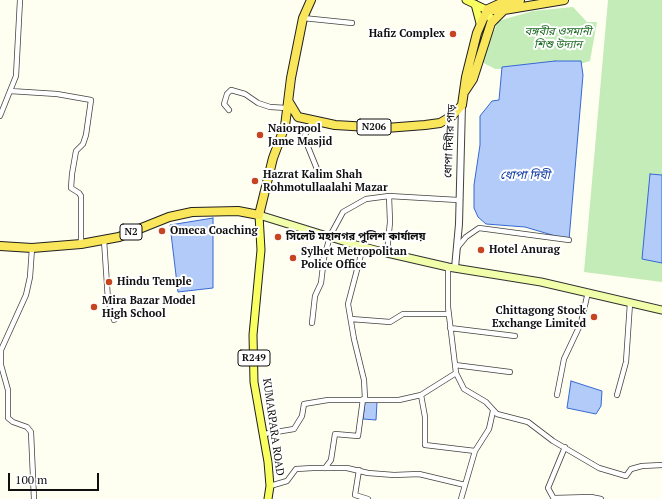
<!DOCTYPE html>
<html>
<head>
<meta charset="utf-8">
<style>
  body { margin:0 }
  #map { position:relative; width:662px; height:499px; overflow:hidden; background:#fefff0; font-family:"PT Serif",serif }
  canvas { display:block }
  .scale { position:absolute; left:8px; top:473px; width:91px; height:18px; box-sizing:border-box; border:2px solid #0f0f0f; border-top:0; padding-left:5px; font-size:12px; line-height:14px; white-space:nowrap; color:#0f0f0f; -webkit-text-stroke:3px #fff; paint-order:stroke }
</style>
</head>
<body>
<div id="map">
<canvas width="662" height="499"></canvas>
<div class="scale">100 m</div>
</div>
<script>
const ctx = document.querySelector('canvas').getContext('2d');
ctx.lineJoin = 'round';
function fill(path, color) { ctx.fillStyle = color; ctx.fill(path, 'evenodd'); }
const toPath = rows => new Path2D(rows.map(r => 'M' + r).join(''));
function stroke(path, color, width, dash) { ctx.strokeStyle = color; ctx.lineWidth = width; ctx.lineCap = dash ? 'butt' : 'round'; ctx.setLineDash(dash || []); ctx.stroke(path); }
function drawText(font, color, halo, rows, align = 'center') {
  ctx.font = font + ' "PT Serif","Noto Sans Bengali",serif'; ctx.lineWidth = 4; ctx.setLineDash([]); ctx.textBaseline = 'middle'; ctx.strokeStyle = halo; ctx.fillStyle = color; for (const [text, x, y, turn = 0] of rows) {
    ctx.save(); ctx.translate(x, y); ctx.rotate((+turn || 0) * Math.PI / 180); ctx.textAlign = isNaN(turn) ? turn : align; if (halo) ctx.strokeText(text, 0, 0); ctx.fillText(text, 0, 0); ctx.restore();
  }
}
const green = toPath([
  [608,0,662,0,662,282,584,272],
  [573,7,587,22,597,22,590,61,567,68,495,69,482,62,498,21,533,11]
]);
const water = toPath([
  [555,61,581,61,583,75,569,240,525,227,486,224,478,217,474,208,474,185,480,145,480,116,492,101,499,100,502,67,555,61],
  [650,174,662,175,662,263,642,259,650,174],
  [213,218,213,288,178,292,170,225,213,218],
  [571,381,602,391,601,406,596,414,567,408,571,381],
  [365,402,377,402,376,420,363,419,365,402]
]);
const minor = toPath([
  [303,18,352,23],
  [10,91,57,94,91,100,86,135,83,144,76,151,72,174,71,188,79,193,81,196,81,244],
  [229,110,224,104,227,94,231,90,245,94,258,103,270,107,287,108],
  [0,116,16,76,20,0],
  [313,120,304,137,319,174],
  [104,240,108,300,114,320],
  [363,247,348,304,354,339,364,380,365,399],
  [32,248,30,277,26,295,1,350,1,365,8,390,8,418,13,422,27,427,31,432,34,499],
  [457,248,466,237,479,228,569,240],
  [387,253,390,222,389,196],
  [448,267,448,307,456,373,421,395,425,417,425,445,475,451,461,499],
  [351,319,390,322,403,314,449,314],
  [312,323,315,296,321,283,324,258,330,236,343,212,366,199,389,196,458,200],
  [450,328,515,336],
  [455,365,510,372],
  [456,373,464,389,486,402,497,414,528,422,553,441,599,468,626,476,631,469,642,466,662,465],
  [557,395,564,359,581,323,588,292],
  [617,395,626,362,630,303],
  [264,434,294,429,302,416,304,404,328,400,399,400,421,395],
  [475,451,489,429,493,411],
  [325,468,331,460,335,434,358,436,363,399],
  [359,470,355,495,368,499],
  [270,486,287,481,296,469,313,468,347,468,368,473,394,475,419,474,465,485],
  [554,498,591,497,601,499],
  [554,499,548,488,565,447]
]);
const tertiary = toPath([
  [455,268,459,224,462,105]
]);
const secondary = toPath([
  [259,215,356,245,387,253,448,267,541,282,662,310]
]);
const primary = toPath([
  [466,0,487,10,492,22],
  [475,4,480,23],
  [259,215,261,250,253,335,254,382,268,462,270,486,268,499]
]);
const trunk = toPath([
  [488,9,499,4,520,0],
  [487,10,504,10,564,0],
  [465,91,473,79,491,23,504,10],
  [289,102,298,117,335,125,386,128,425,125,440,123,452,116,462,105,466,77,477,33,487,10],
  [0,246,32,248,81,244,119,237,169,217,192,212,238,211,259,215,273,158,285,126,291,78,303,18,311,0]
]);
const markers = [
  [453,34,4,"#c64520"],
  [260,135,4,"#c64520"],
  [255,181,4,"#c64520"],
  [162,231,4,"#c64520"],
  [278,237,4,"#c64520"],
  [481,250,4,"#c64520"],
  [293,258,4,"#c64520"],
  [109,282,4,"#c64520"],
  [94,307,4,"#c64520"],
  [594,317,4,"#c64520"]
];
const shields = [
  [374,127,34],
  [131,232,22],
  [254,358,32]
];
const shieldNames = [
  ["N206",374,127],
  ["N2",131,232],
  ["R249",254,358]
];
const parkNames = [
  ["বঙ্গবীর ওসমানী",558,32],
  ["শিশু উদ্যান",558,45]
];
const poiNames = [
  ["Hafiz Complex",445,34,"right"],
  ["Naiorpool",268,129],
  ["Jame Masjid",268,142],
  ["Hazrat Kalim Shah",263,175],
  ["Rohmotullaalahi Mazar",263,188],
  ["Omeca Coaching",170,231],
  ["সিলেট মহানগর পুলিশ কার্যালয়",286,237],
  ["Hotel Anurag",489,250],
  ["Sylhet Metropolitan",301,252],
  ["Police Office",301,265],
  ["Hindu Temple",117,282],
  ["Mira Bazar Model",102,301],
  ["High School",102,314],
  ["Chittagong Stock",586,311,"right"],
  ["Exchange Limited",586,324,"right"]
];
const streetNames = [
  ["ধোপা দিঘীর পাড়",450,141,-87],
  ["KUMARPARA ROAD",273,427,82]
];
const waterNames = [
  ["ধোপা দিঘী",525,176]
];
fill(green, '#c4ecb8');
fill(water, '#b2cbf9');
stroke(water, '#3669d4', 1);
stroke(minor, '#424242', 6);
stroke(tertiary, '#424242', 8);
stroke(secondary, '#313131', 9);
stroke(primary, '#202020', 9);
stroke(trunk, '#202020', 10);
stroke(minor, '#fff', 4.5);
stroke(tertiary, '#fff', 6);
stroke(secondary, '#f1ffab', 7);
stroke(primary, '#f9fe61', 7);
stroke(trunk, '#fae65a', 8);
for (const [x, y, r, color] of markers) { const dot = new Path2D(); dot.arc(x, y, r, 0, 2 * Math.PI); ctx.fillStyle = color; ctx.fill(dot); stroke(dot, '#fff', 1.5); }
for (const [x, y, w] of shields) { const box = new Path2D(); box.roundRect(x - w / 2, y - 8, w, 16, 3); ctx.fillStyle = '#fff'; ctx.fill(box); stroke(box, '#0f0f0f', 1); }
drawText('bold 10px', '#0f0f0f', null, shieldNames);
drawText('italic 11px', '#1b6a21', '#fff', parkNames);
drawText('bold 11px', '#0f0f0f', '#fff', poiNames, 'left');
drawText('11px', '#0f0f0f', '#fff', streetNames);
drawText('italic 12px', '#113ca7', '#fff', waterNames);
</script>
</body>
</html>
